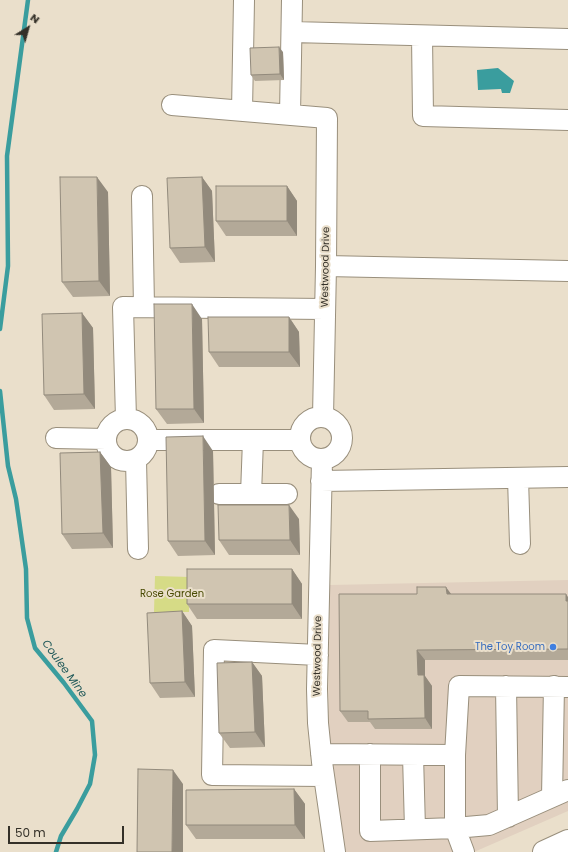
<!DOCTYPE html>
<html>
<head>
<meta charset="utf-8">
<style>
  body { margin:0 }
  #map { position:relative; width:568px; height:852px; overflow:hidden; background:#eadfcb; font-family:Poppins,sans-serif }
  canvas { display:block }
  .north { position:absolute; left:8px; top:8px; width:40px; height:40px; -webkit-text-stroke:3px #eadfcb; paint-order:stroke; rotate:37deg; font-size:11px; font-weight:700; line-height:16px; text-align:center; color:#343028 }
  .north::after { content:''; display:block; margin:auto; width:14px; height:18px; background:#343028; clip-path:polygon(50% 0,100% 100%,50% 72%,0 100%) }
  .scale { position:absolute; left:8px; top:826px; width:116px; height:18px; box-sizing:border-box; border:2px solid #343028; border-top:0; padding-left:5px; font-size:12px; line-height:14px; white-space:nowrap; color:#343028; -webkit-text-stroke:3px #eadfcb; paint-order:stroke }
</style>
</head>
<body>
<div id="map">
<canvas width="568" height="852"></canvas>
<div class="north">N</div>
<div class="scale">50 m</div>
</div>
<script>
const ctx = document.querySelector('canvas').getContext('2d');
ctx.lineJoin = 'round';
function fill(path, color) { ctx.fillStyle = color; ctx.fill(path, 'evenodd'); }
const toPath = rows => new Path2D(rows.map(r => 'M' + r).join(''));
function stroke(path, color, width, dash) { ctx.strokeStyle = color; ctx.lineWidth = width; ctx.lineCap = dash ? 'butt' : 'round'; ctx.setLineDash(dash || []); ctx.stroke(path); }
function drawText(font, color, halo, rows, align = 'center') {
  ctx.font = font + ' Poppins,sans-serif'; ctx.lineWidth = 4; ctx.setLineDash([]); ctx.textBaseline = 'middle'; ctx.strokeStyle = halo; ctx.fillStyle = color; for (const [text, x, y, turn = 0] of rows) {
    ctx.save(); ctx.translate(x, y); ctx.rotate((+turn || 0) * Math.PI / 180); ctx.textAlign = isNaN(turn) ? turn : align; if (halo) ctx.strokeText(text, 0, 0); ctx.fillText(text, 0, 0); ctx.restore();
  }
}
const commercial = toPath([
  [568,580,568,811,474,852,344,852,328,738,330,585]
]);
const green = toPath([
  [155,576,190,577,189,612,154,612]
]);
const water = toPath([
  [498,68,514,81,510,93,502,93,501,89,478,90,477,70]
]);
const stream = toPath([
  [0,329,8,266,7,156,28,0],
  [0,391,8,466,16,499,26,569,27,618,35,648,64,683,92,721,95,755,90,784,77,809,61,836,56,852]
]);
const minor = toPath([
  [292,32,568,39],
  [422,36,423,116,568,120],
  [172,105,327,118,326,266,323,417],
  [242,111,244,0],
  [290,115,292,0],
  [142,196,144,307],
  [326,266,568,271],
  '300 438a21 21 0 1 1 42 0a21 21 0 1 1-42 0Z',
  '106 440a21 21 0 1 1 42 0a21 21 0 1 1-42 0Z',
  [126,419,123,307,325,309],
  [56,438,106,439],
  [148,440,300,440],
  [136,460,138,549],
  [322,460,317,689,318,723,322,762,335,852],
  [518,478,520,544],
  [321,481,568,477],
  [219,494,251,494,253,440],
  [251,494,287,494],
  [318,655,214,650,212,775,324,776],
  [506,686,508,817],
  [321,754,455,755,455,828,464,852],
  [370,754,370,831,455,828,489,825,568,790],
  [413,755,415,829],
  [455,755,459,686,568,687],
  [552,797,554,686]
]);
const major = toPath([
  [544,852,568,841]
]);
const wall = toPath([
  [283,52,284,80,255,81,251,75],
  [202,177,212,191,215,262,180,263,170,248],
  [287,186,297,201,297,236,226,236,216,221],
  [108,192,110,296,73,297,62,282],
  [82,313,93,328,95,409,54,410,44,395],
  [289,317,299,332,300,367,219,367,209,352],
  [202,319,204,423,167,424,156,409],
  [213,451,215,555,178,556,168,541],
  [100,452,111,467,113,548,72,549,62,534],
  [299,519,300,555,229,555,219,540],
  [292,569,302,584,302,619,197,619,187,604],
  [451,594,568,597,568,660,425,660,425,676,432,686,432,729,375,729,370,722,348,722,340,711],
  [182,611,192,626,195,697,160,698,150,683],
  [252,662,262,676,265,747,230,748,219,733],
  [294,789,305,804,305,839,196,839,186,825]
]);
const shadedWall = toPath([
  [279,47,283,52,284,80,280,74],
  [97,177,108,192,110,296,99,281],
  [202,177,212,191,215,262,205,247],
  [287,186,297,201,297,236,287,221],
  [192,304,202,319,204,423,194,409],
  [82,313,93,328,95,409,84,394],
  [289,317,299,332,300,367,289,352],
  [203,436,213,451,215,555,205,541],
  [100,452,111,467,113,548,103,533],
  [289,505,299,519,300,555,290,540],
  [292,569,302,584,302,619,292,604],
  [446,587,454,598,447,594],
  [566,594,568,597,568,604,566,601],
  [182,611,192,626,195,697,185,682],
  [417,650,425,660,425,676,432,686,432,729,425,718,418,675],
  [252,662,262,676,265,747,255,732],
  [173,770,183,784,183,852,172,852],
  [294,789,305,804,305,839,295,825]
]);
const building = toPath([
  [279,47,280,74,251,75,250,48,279,47],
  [60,177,97,177,99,281,62,282,60,177],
  [202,177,205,247,170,248,167,178,202,177],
  [216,186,287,186,287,221,216,221,216,186],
  [154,304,192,304,194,409,156,409,154,304],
  [82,313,84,394,44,395,42,314,82,313],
  [208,317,289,317,289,352,209,352,208,317],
  [203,436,205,541,168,541,166,437,203,436],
  [100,452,103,533,62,534,60,453,100,452],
  [218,505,289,505,290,540,219,540,218,505],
  [187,569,292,569,292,604,187,604,187,569],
  [417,587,446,587,447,594,566,594,566,601,568,601,568,649,417,650,418,675,424,675,425,718,368,719,368,711,340,711,339,594,417,594,417,587],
  [182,611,185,682,150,683,147,613,182,611],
  [252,662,255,732,219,733,217,663,252,662],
  [138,769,173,770,172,852,137,852,138,769],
  [294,789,295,825,186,825,186,790,294,789]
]);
const markers = [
  [553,647,4,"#3f7fe0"]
];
const streetNames = [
  ["Westwood Drive",326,267,-89],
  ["Westwood Drive",318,656,-89]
];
const parkNames = [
  ["Rose Garden",172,594]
];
const shopNames = [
  ["The Toy Room",545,647]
];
const waterNames = [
  ["Coulee Mine",64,669,54]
];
fill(commercial, '#e1d0c0');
fill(green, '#d6db86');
fill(water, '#3a9d9e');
stroke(stream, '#3a9d9e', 4.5);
stroke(minor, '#998f7c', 22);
stroke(major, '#998f7c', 24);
stroke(minor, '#fff', 20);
stroke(major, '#fff', 22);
fill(wall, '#b3a998');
fill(shadedWall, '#928a7c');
fill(building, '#d0c5b1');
stroke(building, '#928a7c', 1);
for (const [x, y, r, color] of markers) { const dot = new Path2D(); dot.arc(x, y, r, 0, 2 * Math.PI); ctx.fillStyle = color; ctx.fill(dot); stroke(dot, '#eadfcb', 1.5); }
drawText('10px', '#343028', '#eadfcb', streetNames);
drawText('10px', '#494b03', '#eadfcb', parkNames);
drawText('10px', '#366cbe', '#eadfcb', shopNames, 'right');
drawText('italic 11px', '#225a5a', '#eadfcb', waterNames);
</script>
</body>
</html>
